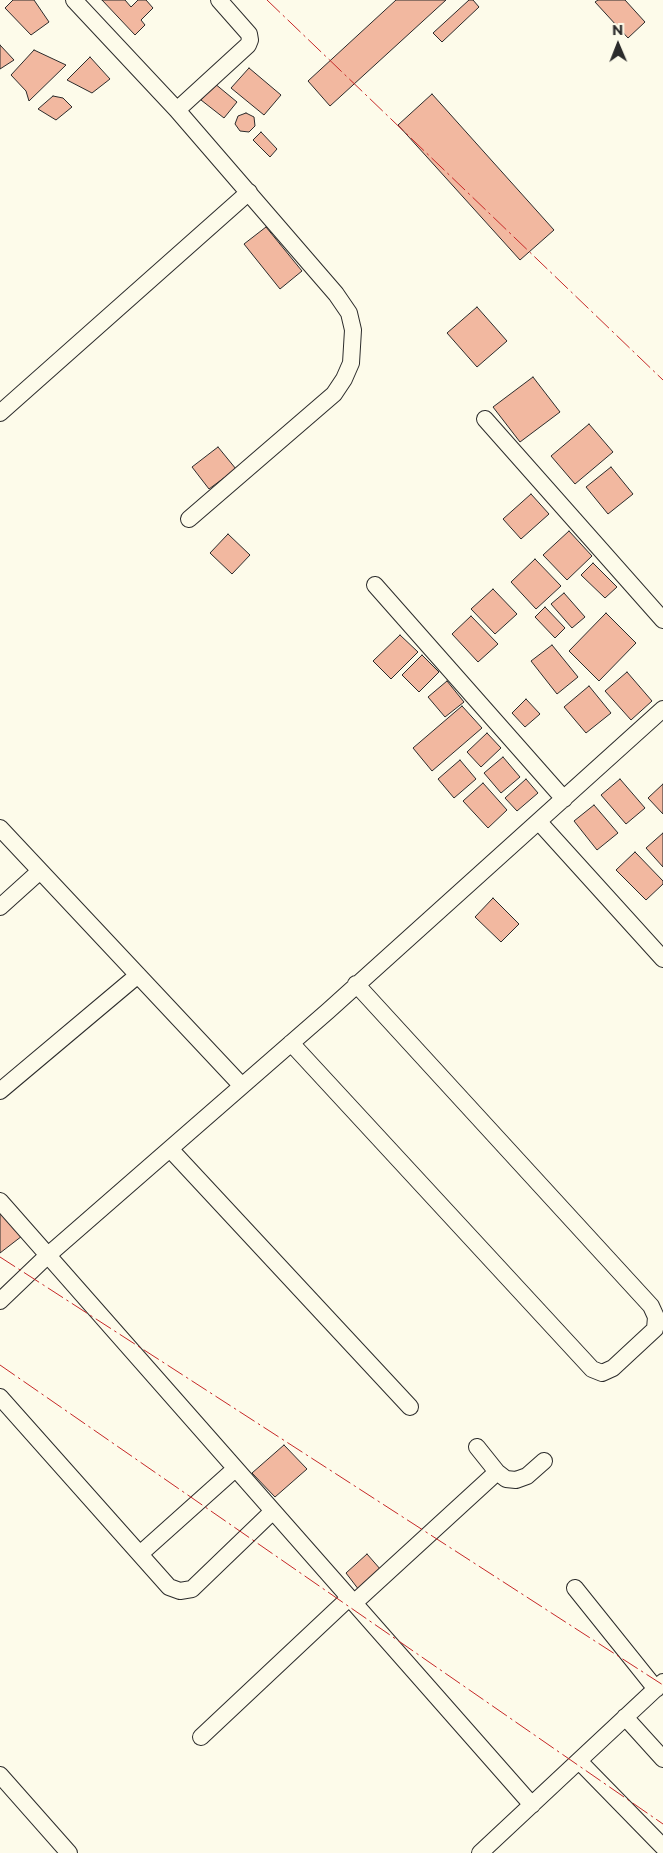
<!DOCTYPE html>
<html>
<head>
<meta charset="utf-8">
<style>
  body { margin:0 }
  #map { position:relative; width:663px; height:1853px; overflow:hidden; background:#fdfbea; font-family:Montserrat,sans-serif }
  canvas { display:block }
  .north { position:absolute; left:593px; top:20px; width:50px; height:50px; -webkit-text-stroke:4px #fdfbea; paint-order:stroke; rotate:359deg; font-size:14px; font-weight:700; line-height:20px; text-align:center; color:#2b2b2b }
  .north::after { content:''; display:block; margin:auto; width:18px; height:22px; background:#2b2b2b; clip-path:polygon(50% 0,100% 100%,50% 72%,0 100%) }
</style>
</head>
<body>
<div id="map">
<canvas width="663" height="1853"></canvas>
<div class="north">N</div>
</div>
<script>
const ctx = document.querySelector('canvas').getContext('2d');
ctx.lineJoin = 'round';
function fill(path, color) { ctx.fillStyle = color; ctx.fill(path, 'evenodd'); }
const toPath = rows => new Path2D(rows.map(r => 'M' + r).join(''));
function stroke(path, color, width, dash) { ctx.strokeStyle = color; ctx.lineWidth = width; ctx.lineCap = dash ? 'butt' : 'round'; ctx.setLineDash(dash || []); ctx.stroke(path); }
const building = toPath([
  [13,0,34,0,49,22,31,35,5,8,13,0],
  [102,0,125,0,131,7,138,0,146,0,153,8,141,20,145,25,135,35,102,0],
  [396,0,446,0,330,106,308,81,396,0],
  [469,0,473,0,479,7,442,42,433,33,469,0],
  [598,0,625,0,645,22,628,38,595,2,598,0],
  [0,45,14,60,0,69,0,45],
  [34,50,66,65,29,101,26,91,11,75,34,50],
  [90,57,110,79,92,93,67,80,90,57],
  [249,68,281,95,264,115,231,88,249,68],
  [214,83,237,102,224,118,201,100,214,83],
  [432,94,554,230,520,260,398,125,432,94],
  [53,96,63,98,72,107,56,120,38,109,53,96],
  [246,113,254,117,255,126,249,132,240,131,235,124,238,116,246,113],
  [261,132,277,149,270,157,253,140,261,132],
  [266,227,302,271,280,289,244,244,266,227],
  [477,307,507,341,477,367,447,333,477,307],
  [533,377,560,412,520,442,493,407,533,377],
  [589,424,613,452,575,484,551,456,589,424],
  [218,447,236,469,209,489,192,467,218,447],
  [611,467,633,494,608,514,586,487,611,467],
  [531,494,549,514,521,539,503,519,531,494],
  [569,531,592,556,567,580,543,555,569,531],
  [228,534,250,555,232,574,210,553,228,534],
  [535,559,561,586,536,609,511,582,535,559],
  [593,563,617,587,605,598,581,575,593,563],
  [493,589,517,614,495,634,471,609,493,589],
  [564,593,585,617,572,628,551,604,564,593],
  [545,607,565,628,555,638,535,617,545,607],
  [606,613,636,643,599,681,569,651,606,613],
  [471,616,498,644,478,662,452,634,471,616],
  [400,635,418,652,391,679,373,661,400,635],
  [552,645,578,677,557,694,531,661,552,645],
  [422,655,439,672,419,692,402,675,422,655],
  [627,672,652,701,631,720,605,691,627,672],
  [447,681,464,702,445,717,428,697,447,681],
  [589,686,611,713,586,733,564,707,589,686],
  [526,699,540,714,525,727,512,713,526,699],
  [462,706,482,728,432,771,413,748,462,706],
  [487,733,501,748,481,767,467,752,487,733],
  [503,757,520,777,501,793,484,773,503,757],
  [460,760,476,779,454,798,438,779,460,760],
  [526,779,538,793,517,811,505,798,526,779],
  [620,779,645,808,626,824,601,795,620,779],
  [483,783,507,810,488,828,463,801,483,783],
  [663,784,663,814,648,798,663,784],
  [594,805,618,833,597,850,574,821,594,805],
  [663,833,663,867,646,848,663,833],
  [635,852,663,881,663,884,646,900,616,870,635,852],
  [493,898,519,924,501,942,475,917,493,898],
  [0,1209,22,1236,0,1253,0,1209],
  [284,1445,307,1469,275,1497,252,1473,284,1445],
  [367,1554,381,1570,359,1590,346,1573,367,1554]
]);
const minor = toPath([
  [74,0,177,110,336,294,349,313,353,330,351,363,344,379,334,394,189,519],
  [177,110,248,45,250,40,249,34,219,0],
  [0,413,249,192],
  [485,419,663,620],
  [375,585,564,799],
  [539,822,663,959],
  [0,828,242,1086],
  [0,907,40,871],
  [291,1043,592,1369,602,1373,613,1368,655,1329,656,1317,651,1306,356,984],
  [0,1091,138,975],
  [170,1149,410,1407],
  [0,1201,532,1805],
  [0,1301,47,1256,328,1011,663,709],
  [0,1397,169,1587,180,1591,192,1589,273,1511],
  [477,1447,497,1472,506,1479,516,1480,527,1476,544,1461],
  [140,1554,235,1469],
  [575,1588,656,1689],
  [354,1603,497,1472],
  [625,1717,663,1759],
  [201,1737,349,1598],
  [579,1761,663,1847],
  [0,1775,69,1853],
  [480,1853,663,1682]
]);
const power = toPath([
  [267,0,663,380],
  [0,1257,663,1685],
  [0,1365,663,1824]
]);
fill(building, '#f2b8a0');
stroke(building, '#2b2b2b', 1);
stroke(minor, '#2b2b2b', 18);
stroke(minor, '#fdfbea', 16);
stroke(power, '#c62828', 1, [18, 4, 2.5, 4]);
</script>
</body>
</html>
